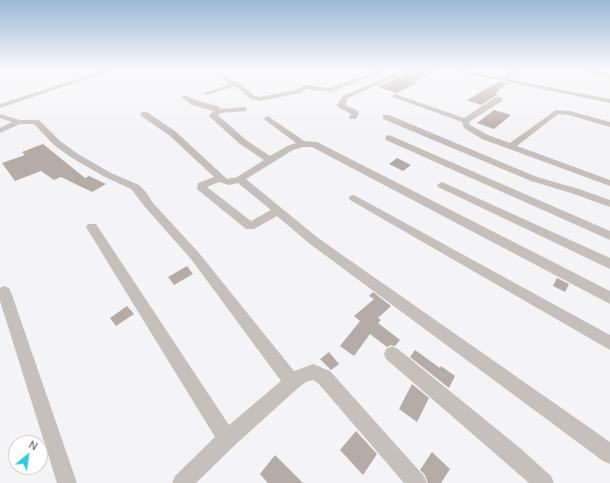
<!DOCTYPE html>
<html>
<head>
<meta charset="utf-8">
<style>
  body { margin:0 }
  #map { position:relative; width:610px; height:483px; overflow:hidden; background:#f4f4f7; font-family:Manrope,sans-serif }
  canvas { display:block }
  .north { position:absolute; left:8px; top:435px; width:40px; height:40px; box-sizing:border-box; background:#fff; border:1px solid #cec6c2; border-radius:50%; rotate:29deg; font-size:11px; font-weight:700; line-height:16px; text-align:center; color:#847067 }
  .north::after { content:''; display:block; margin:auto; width:14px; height:18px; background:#2ec9dd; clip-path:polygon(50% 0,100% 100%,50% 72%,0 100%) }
</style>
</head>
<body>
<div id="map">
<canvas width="610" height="483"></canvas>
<div class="north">N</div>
</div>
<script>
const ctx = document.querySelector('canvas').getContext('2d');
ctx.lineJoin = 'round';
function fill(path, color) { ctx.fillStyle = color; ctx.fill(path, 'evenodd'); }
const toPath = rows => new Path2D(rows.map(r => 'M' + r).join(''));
const building = toPath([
  [409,71,435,71,414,82,417,83,397,93,378,87,409,72],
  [498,82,507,83,495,94,498,96,495,96,481,105,467,100],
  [494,110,511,115,494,129,477,123],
  [43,144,85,178,89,176,106,184,92,192,61,177,54,180,41,171,15,181,2,163,25,155,22,152],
  [397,158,411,165,403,171,389,164],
  [187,266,193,274,174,285,168,277],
  [557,278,569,284,565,292,553,286],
  [373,292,391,306,378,318,381,320,378,323,400,340,395,346,391,345,387,347,370,334,354,356,340,346,360,321,354,316,374,299,369,296],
  [127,306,134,314,116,326,110,318],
  [415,350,440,368,441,366,455,376,449,388,410,357],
  [329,352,339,364,331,370,320,359],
  [412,384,429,398,417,422,399,409],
  [356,431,377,454,363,475,340,450],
  [432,452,450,469,441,483,428,483,425,475,420,470],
  [275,455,303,483,268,483,260,474]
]);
const minor = toPath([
  [102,71,110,71,0,108,0,104,102,71],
  [376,71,383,71,331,92,306,89,300,93,260,101,251,99,235,86,206,95,203,93,230,84,222,78,222,76,224,75,244,87,255,96,260,97,296,90,304,85,330,88,376,71],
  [401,71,408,71,348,98,345,105,358,111,359,113,356,119,350,119,349,117,351,114,338,107,337,105,343,96,401,71],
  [454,71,464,71,500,78,513,71,520,71,507,79,610,99,610,103,454,71],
  [582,71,592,71,610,74,610,78,582,71],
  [395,94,464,118,496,97,502,97,502,101,469,122,470,125,488,135,510,143,556,110,570,111,610,122,610,127,569,115,558,114,517,146,610,180,610,186,482,139,464,128,462,122,393,97,392,96,395,94],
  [185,95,198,101,218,106,221,109,246,107,246,111,221,113,218,115,246,140,270,156,287,146,296,143,265,120,264,118,268,116,304,141,317,142,610,291,610,304,312,147,303,147,293,150,246,179,318,238,610,442,610,464,603,461,310,244,277,216,254,229,246,229,198,190,197,188,198,183,214,177,169,135,141,116,141,112,147,112,175,131,227,179,237,177,264,160,240,144,210,117,209,115,214,111,192,105,183,98,181,97,185,95],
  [219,182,229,185,238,183,271,210,251,221,207,187,219,182],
  [0,114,20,120,39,120,60,141,78,154,111,173,139,185,146,192,153,203,199,253,294,371,313,364,330,371,424,476,427,483,404,483,318,383,313,380,306,382,298,388,234,446,196,483,172,483,175,476,215,437,86,227,88,224,96,224,229,425,281,381,191,259,145,207,131,189,105,177,72,158,54,145,34,124,20,124,0,133,0,128,12,122,0,118,0,114],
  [383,115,389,115,537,177,579,189,610,200,610,207,571,193,531,181,383,119,383,115],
  [389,135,610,231,610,240,386,140,385,138,386,136,389,135],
  [442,182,610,258,610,269,438,187,437,185,442,182],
  [354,195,610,335,610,350,350,200,349,198,350,196,354,195],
  [4,286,9,288,11,292,77,483,57,483,0,301,0,288,4,286],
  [392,346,398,349,520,448,551,476,554,483,529,483,386,359,384,354,386,349,392,346]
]);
fill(building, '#b5aba7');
fill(minor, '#c6c0bd');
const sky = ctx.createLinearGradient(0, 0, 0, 138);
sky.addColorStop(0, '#9cb8d6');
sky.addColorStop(0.51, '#fafafb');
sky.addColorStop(1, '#fafafb00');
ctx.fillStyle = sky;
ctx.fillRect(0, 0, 610, 138);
</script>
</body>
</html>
